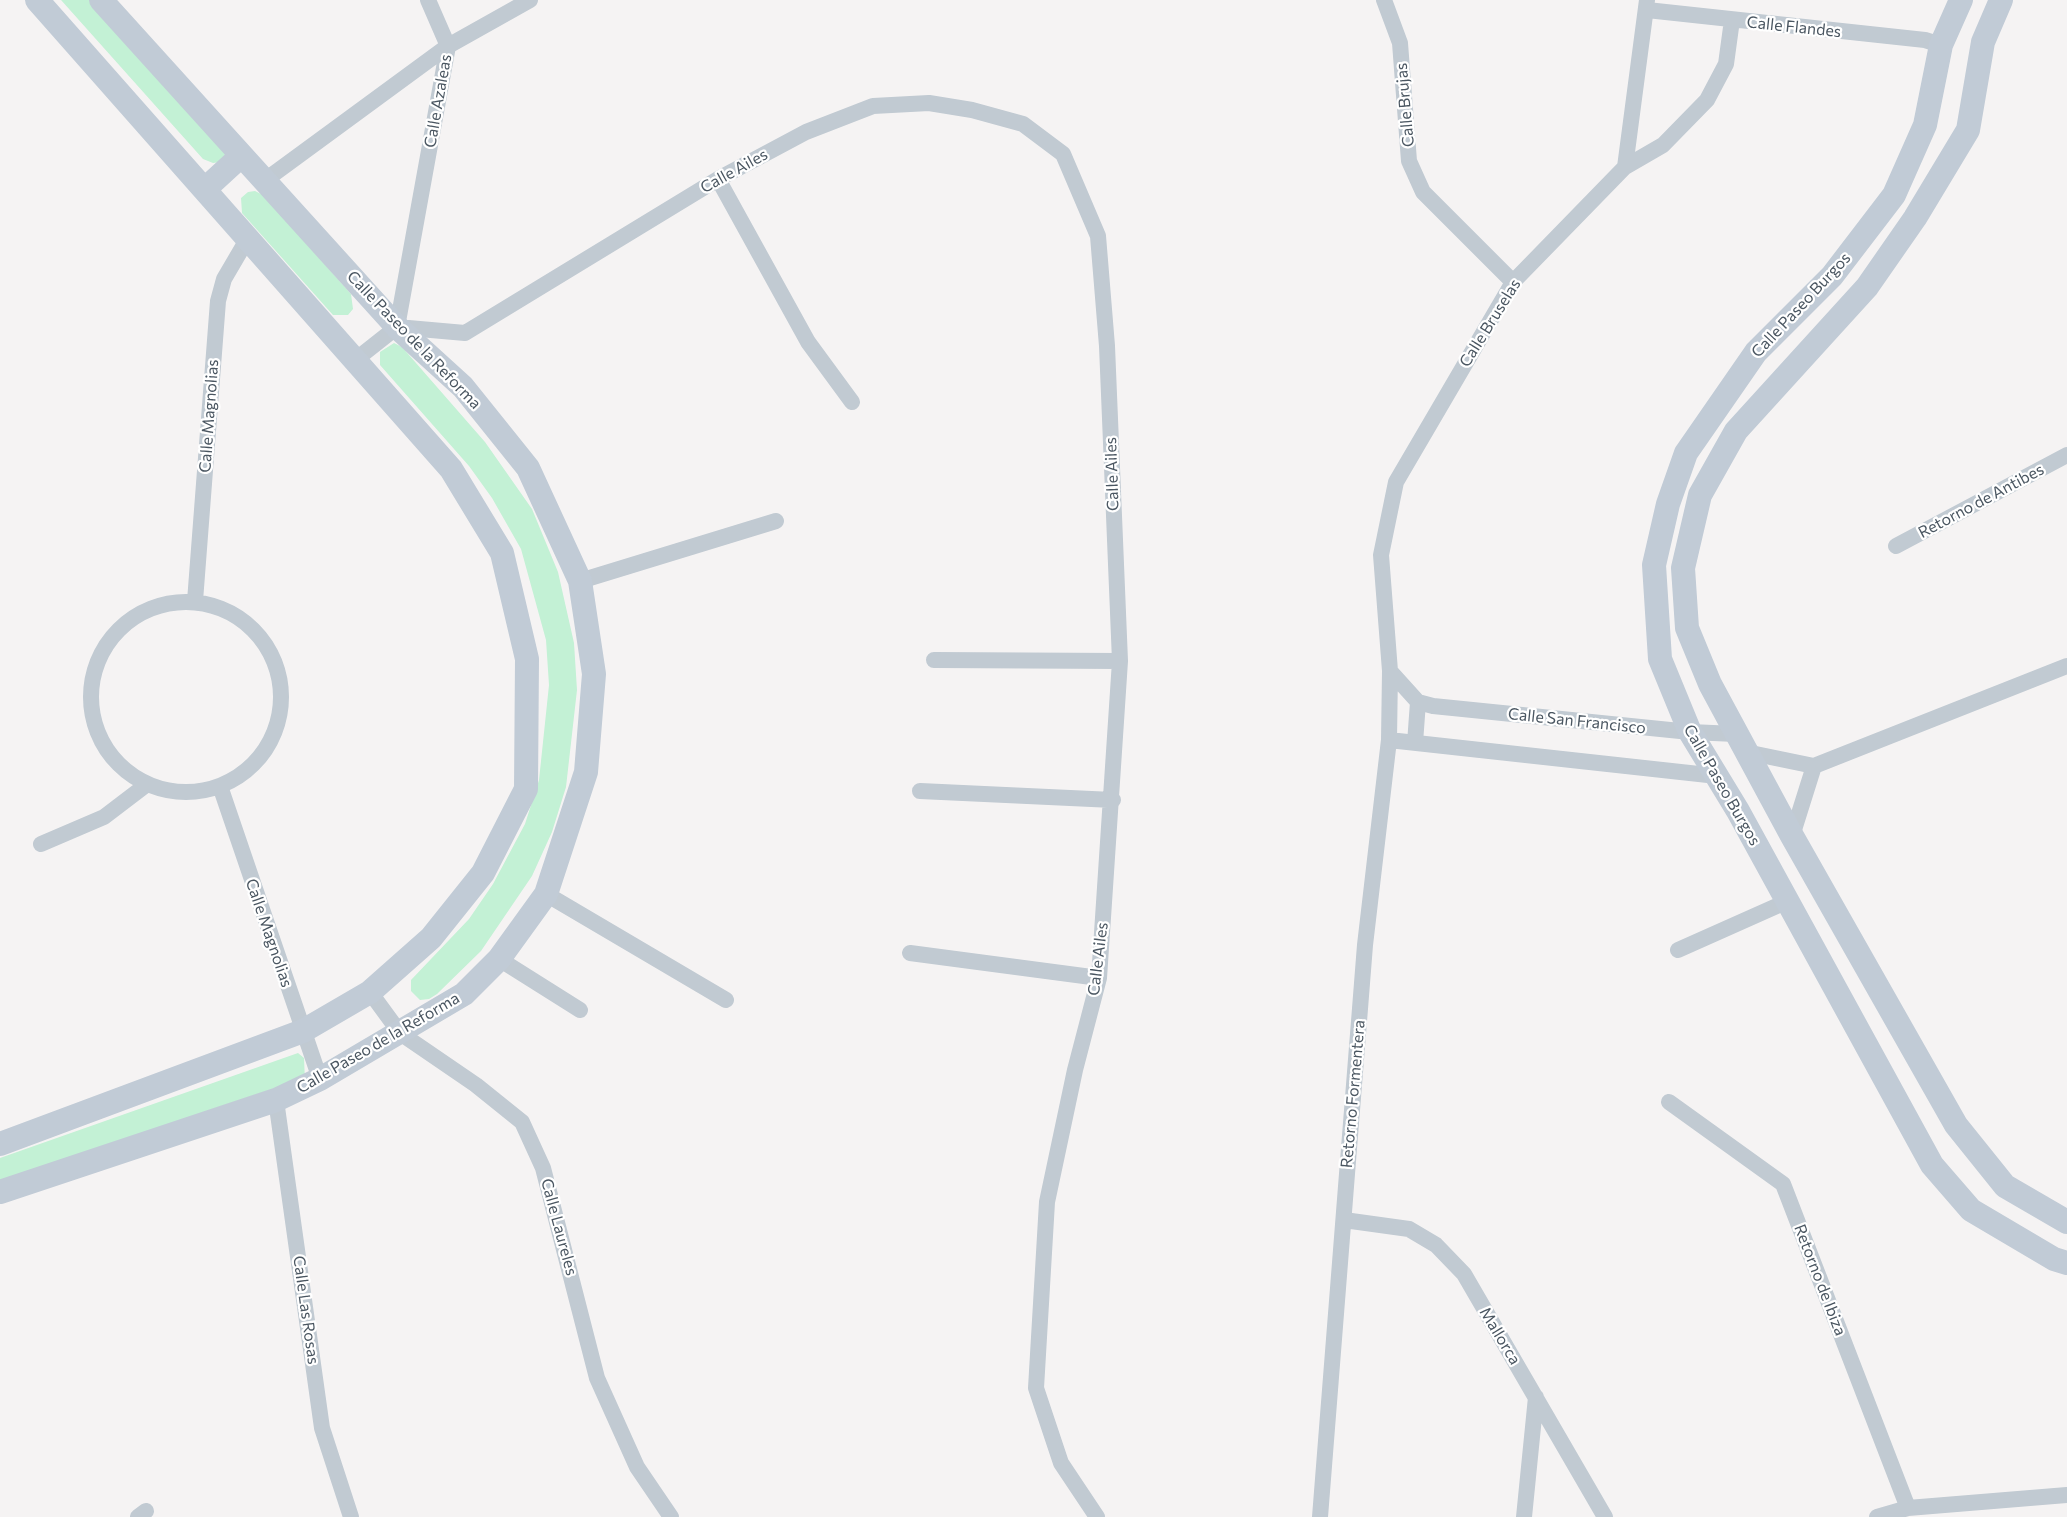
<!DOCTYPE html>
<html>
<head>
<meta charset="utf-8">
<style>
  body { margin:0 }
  canvas { display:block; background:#f5f3f3 }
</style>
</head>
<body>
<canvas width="2067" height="1517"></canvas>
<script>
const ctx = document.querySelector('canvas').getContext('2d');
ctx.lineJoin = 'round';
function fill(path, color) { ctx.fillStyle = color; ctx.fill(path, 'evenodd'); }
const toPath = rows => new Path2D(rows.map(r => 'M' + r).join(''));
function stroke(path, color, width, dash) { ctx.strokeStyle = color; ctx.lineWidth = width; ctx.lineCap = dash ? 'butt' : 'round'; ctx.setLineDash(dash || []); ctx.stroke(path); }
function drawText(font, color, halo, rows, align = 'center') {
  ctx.font = font + ' Commissioner,sans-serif'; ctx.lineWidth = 4.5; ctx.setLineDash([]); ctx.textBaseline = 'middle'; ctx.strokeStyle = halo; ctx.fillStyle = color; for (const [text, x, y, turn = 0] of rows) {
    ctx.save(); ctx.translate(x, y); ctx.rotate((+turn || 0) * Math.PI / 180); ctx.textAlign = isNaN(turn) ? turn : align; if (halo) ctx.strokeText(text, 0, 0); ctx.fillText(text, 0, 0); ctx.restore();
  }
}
const green = toPath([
  [61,0,100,0,228,149,221,162,213,163,203,159],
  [255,191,263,195,351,294,353,309,348,315,333,315,242,213,241,198,248,192],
  [394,343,402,347,485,442,532,509,558,572,574,643,577,690,566,787,552,832,532,876,481,951,437,994,429,999,420,1000,411,991,411,980,469,919,493,884,525,824,539,780,549,685,546,640,521,549,492,498,469,466,380,365,380,352],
  [298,1053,304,1058,305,1081,0,1187,0,1158]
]);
const street = toPath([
  [428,0,448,46],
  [1384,0,1400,43,1409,161,1423,192,1513,282],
  [1647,10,1925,40,1941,45],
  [1625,167,1663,145,1707,100,1726,64,1732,20],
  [718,179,808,342,852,402],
  [264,181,448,46,530,0],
  [397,327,465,333,718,179,806,132,873,106,929,103,972,110,1023,124,1063,154,1098,236,1107,346,1120,661,1099,978,1075,1070,1047,1202,1036,1388,1061,1463,1097,1517],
  [354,361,397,327,448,46],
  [1896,546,2067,455],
  [580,581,776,521],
  [195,601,218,301,224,279,248,238],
  '91 697a95 95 0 1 1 190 0a95 95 0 1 1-190 0Z',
  [934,660,1120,661],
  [1390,671,1418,702,1433,706,1690,732,1736,734],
  [1389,740,1717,776],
  [1415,743,1418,702],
  [1746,752,1814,766,2067,666],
  [220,786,320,1079],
  [920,791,1113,800],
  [1792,836,1814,766],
  [41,844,104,817,146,785],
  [546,894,726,1000],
  [1678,950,1788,901],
  [910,953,1099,978],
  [499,959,580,1010],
  [370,992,400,1033,476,1085,522,1122,543,1168,597,1378,637,1467,671,1517],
  [276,1100,322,1428,351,1517],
  [1669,1102,1783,1184,1908,1508],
  [1344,1220,1409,1229,1436,1245,1464,1274,1605,1517],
  [138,1517,146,1511],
  [1320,1517,1365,945,1389,740,1390,671,1381,555,1396,482,1513,282,1625,167,1647,0],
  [1524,1517,1536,1397],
  [1877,1517,1908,1508,2067,1495]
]);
const secondary = toPath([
  [1961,0,1941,45,1925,125,1894,195,1832,276,1756,352,1686,453,1668,504,1654,565,1660,659,1690,732,1738,811,1932,1165,1971,1210,2054,1259,2067,1263],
  [2001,0,1983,42,1968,130,1915,218,1867,287,1736,431,1700,495,1683,568,1687,628,1710,684,1792,836,1956,1125,2005,1186,2067,1222],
  [205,189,241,156],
  [0,1144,303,1031,370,992,431,938,483,873,526,789,527,659,502,553,451,469,37,0],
  [0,1192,276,1100,320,1079,464,994,499,959,546,894,586,772,594,674,580,581,528,468,463,387,397,327,101,0]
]);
const streetNames = [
  ["Calle Flandes",1794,27,6],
  ["Calle Azaleas",438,101,-80],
  ["Calle Brujas",1405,105,-95],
  ["Calle Ailes",734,171,-29],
  ["Calle Paseo Burgos",1801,305,-47],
  ["Calle Bruselas",1490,323,-58],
  ["Calle Paseo de la Reforma",414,340,46],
  ["Calle Magnolias",209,416,-86],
  ["Calle Ailes",1112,474,-92],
  ["Retorno de Antibes",1981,501,-28],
  ["Calle San Francisco",1577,721,6],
  ["Calle Paseo Burgos",1722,785,60],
  ["Calle Magnolias",269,933,71],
  ["Calle Ailes",1098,959,-83],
  ["Calle Paseo de la Reforma",378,1043,-30],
  ["Retorno Formentera",1353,1094,-85],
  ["Calle Laureles",559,1227,75],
  ["Retorno de Ibiza",1820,1280,69],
  ["Calle Las Rosas",306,1310,82],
  ["Mallorca",1500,1336,59]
];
fill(green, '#c3f1d5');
stroke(street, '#c1cad2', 16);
stroke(secondary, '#c1cbd6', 24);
drawText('16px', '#4a5661', '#fff', streetNames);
</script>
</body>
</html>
